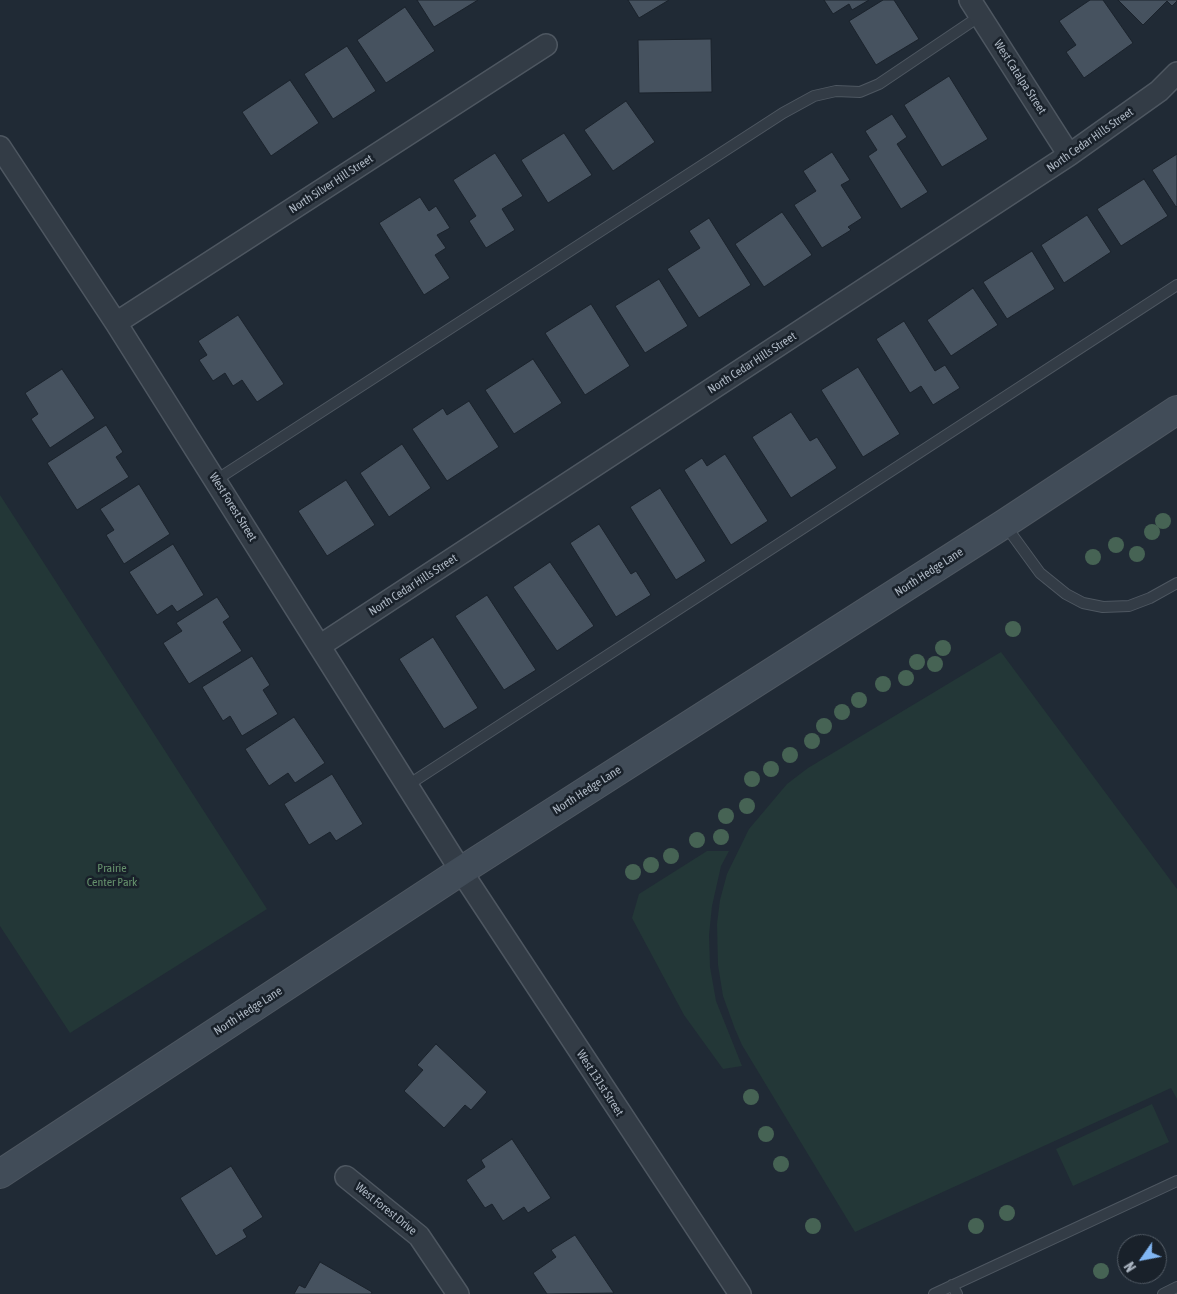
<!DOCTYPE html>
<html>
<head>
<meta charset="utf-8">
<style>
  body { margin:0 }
  #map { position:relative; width:1177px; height:1294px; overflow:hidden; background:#202a35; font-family:"Asap Condensed",sans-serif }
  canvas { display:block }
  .north { position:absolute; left:1117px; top:1234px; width:50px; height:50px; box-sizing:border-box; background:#19212a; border:1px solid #545d67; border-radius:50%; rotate:237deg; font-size:14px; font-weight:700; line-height:20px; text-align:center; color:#adb7c3 }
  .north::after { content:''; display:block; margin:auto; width:18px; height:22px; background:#81b6f3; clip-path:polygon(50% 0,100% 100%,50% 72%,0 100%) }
</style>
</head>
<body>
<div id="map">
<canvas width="1177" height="1294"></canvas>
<div class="north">N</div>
</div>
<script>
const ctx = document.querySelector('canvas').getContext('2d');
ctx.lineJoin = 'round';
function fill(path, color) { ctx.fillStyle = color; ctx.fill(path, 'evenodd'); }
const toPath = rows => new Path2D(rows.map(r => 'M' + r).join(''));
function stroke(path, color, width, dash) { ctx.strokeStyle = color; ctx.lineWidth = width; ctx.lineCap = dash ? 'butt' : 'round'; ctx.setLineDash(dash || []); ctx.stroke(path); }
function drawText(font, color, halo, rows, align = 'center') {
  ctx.font = font + ' "Asap Condensed",sans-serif'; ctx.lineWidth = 5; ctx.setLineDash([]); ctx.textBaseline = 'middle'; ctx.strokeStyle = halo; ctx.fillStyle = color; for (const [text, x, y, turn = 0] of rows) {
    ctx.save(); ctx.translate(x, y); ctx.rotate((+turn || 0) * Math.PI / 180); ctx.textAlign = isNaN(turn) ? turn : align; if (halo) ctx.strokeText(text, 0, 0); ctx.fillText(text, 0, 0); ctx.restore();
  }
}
const green = toPath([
  [0,495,267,909,70,1033,0,926],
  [1001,652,1177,889,1177,1099,1171,1088,855,1232,742,1045,735,1029,723,996,718,965,717,924,720,900,727,874,749,829,787,784,808,768],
  [707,851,729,851,721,866,712,906,709,935,710,967,716,1001,742,1066,723,1069,684,1015,632,918,639,894],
  [1152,1104,1169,1142,1073,1186,1056,1149]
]);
const building = toPath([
  [417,0,478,0,434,27,417,0],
  [628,0,669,0,639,18,628,0],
  [824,0,869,0,852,10,849,4,833,14,824,0],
  [883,0,894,0,919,39,876,65,849,21,883,0],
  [1090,0,1103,0,1133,43,1084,78,1066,52,1076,45,1059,21,1090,0],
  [1118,0,1177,0,1177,1,1172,6,1167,1,1143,25,1118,0],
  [405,7,435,51,386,83,357,40,405,7],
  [711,39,712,92,639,93,638,40,711,39],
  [347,46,376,91,333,119,304,74,347,46],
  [949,76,988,139,942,167,904,105,949,76],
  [290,80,319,123,271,156,242,112,290,80],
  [626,101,655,142,613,171,584,130,626,101],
  [892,114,907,137,897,144,928,192,901,209,868,156,877,150,865,131,892,114],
  [564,133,592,175,548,203,521,160,564,133],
  [832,152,850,180,841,185,862,218,848,227,851,230,822,248,794,205,816,191,803,171,832,152],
  [495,153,523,196,502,209,515,230,486,248,469,221,476,216,453,180,495,153],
  [1177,154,1177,206,1176,207,1152,170,1177,154],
  [1144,179,1168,216,1121,246,1097,209,1144,179],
  [420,197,429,211,436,206,450,228,437,235,446,248,435,255,450,278,424,295,379,223,420,197],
  [782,212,812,255,764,287,735,244,782,212],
  [1087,215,1111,252,1064,283,1041,245,1087,215],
  [709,218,751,285,699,318,667,269,700,248,689,231,709,218],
  [1032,251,1055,289,1007,319,983,282,1032,251],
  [659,279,688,326,645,353,615,306,659,279],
  [973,288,998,325,951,356,927,320,973,288],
  [591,304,630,366,585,395,545,333,591,304],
  [238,315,284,384,257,402,242,380,233,386,225,373,213,381,199,360,207,355,198,341,238,315],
  [904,321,935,371,945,365,960,388,933,405,921,386,910,393,876,339,904,321],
  [533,359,562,403,514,434,485,390,533,359],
  [858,367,900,434,863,457,821,390,858,367],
  [62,369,95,418,50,448,31,419,38,414,25,393,62,369],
  [469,401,499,447,447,481,412,429,443,408,447,415,469,401],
  [791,412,810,441,817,437,837,468,791,498,752,437,791,412],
  [106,425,123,452,116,457,129,477,77,510,47,463,106,425],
  [402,444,431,488,389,517,360,473,402,444],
  [725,454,768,521,731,545,684,470,702,458,707,466,725,454],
  [346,480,375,525,327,556,298,511,346,480],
  [139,484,170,534,124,564,106,535,114,530,100,509,139,484],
  [660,488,706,561,676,580,630,507,660,488],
  [599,524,631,574,636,571,651,595,616,617,570,543,599,524],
  [173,544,204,595,177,612,172,605,157,615,129,572,173,544],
  [550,562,594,626,557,651,513,587,550,562],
  [487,595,536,670,504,690,455,616,487,595],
  [217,597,230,617,223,622,242,651,189,684,163,643,182,631,176,623,217,597],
  [433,637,478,708,444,729,399,659,433,637],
  [252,656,270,685,263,690,278,714,242,736,230,716,223,721,202,687,252,656],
  [294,717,325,763,295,783,288,773,269,786,245,749,294,717],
  [332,774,363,824,336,841,330,832,309,845,284,804,332,774],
  [436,1044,487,1092,471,1110,465,1105,444,1128,404,1091,423,1070,417,1065,436,1044],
  [512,1139,551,1198,528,1213,524,1207,503,1221,492,1204,485,1208,466,1180,485,1167,481,1160,512,1139],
  [231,1166,263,1217,243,1230,247,1237,216,1256,180,1198,231,1166],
  [575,1235,614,1293,547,1294,533,1273,556,1257,551,1250,575,1235],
  [320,1262,372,1292,371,1294,294,1294,299,1285,305,1288,320,1262]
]);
const lane = toPath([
  [216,480,783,113,814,96,836,91,860,92,879,84,980,16],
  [1005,525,1040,573,1066,594,1083,603,1103,607,1129,606,1150,598,1177,583],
  [408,785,1177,285],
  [952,1285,957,1294],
  [934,1294,1177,1181],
  [1163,1294,1177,1287]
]);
const street = toPath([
  [970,0,1069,155],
  [0,147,116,323,461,871,740,1294],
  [116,323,546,45],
  [321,645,1069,155,1159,91,1177,73],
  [346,1177,419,1236,458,1294]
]);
const secondary = toPath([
  [0,1174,461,871,1004,524,1177,410]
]);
const trees = [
  [1163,521],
  [1152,532],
  [1116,545],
  [1137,554],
  [1093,557],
  [1013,629],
  [943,648],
  [917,662],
  [935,664],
  [906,678],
  [883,684],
  [859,700],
  [842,712],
  [824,726],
  [812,741],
  [790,755],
  [771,769],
  [752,779],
  [747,806],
  [726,816],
  [721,837],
  [697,840],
  [671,856],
  [651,865],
  [633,872],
  [751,1097],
  [766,1134],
  [781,1164],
  [1007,1213],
  [813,1226],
  [976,1226],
  [1101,1271]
];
const streetNames = [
  ["West Catalpa Street",1020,77,57],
  ["North Cedar Hills Street",1090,140,-35],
  ["North Silver Hill Street",331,184,-33],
  ["North Cedar Hills Street",752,363,-33],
  ["West Forest Street",233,507,58],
  ["North Hedge Lane",929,572,-33],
  ["North Cedar Hills Street",413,585,-33],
  ["North Hedge Lane",587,790,-33],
  ["North Hedge Lane",248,1011,-33],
  ["West 131st Street",600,1083,57],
  ["West Forest Drive",386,1209,39]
];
const parkNames = [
  ["Prairie",112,868],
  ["Center Park",112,882]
];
fill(green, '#233737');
fill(building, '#46525f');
stroke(building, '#1b232c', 1);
stroke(lane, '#4e5761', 12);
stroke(street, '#4e5761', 24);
stroke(secondary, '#4e5761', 30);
stroke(lane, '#333c46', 10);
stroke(street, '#333c46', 21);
stroke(secondary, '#414c58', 28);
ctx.fillStyle = '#466354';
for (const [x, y] of trees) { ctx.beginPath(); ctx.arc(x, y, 8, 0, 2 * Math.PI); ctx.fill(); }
drawText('12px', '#adb7c3', '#19212a', streetNames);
drawText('12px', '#66926d', '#19212a', parkNames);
</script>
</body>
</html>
